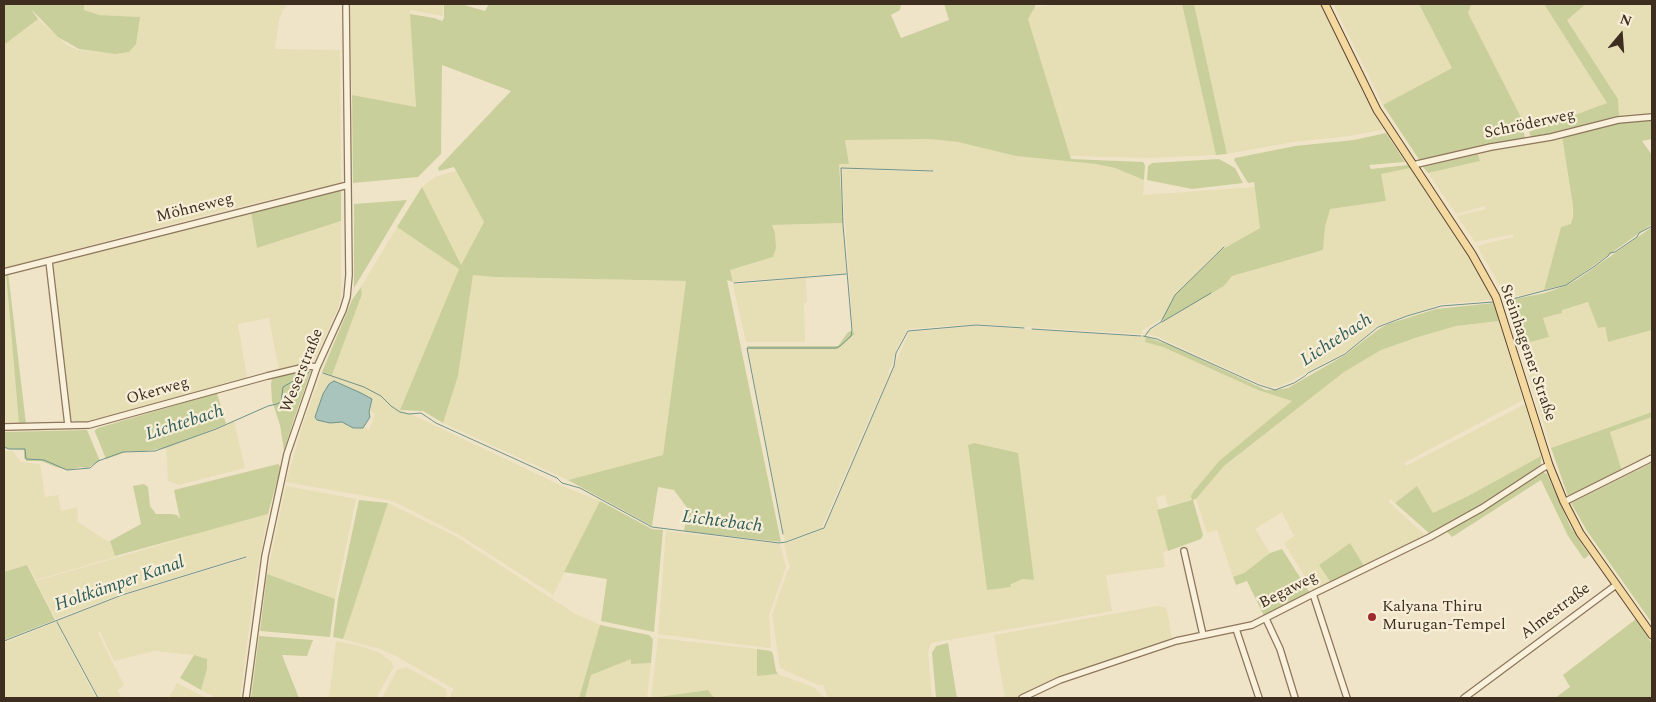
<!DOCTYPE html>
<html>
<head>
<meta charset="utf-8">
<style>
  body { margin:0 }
  #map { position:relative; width:1656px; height:702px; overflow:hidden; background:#f0e4c8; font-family:Spectral,serif }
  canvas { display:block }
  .frame { position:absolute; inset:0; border:5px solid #3d2e20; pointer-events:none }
  .north { position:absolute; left:1596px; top:10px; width:50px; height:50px; -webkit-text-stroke:4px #f7eed8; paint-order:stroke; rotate:18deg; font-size:14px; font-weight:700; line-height:20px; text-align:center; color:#3d2e20 }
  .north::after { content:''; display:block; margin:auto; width:18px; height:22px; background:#3d2e20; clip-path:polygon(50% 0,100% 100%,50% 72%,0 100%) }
</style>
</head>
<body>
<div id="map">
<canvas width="1656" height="702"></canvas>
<div class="frame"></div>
<div class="north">N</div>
</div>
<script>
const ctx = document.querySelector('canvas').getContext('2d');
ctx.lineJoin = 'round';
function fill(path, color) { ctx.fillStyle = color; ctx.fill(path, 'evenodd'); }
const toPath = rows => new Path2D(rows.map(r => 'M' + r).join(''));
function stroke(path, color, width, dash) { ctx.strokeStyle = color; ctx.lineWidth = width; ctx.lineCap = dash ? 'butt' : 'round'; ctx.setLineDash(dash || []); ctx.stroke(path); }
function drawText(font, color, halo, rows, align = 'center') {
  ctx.font = font + ' Spectral,serif'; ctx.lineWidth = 4.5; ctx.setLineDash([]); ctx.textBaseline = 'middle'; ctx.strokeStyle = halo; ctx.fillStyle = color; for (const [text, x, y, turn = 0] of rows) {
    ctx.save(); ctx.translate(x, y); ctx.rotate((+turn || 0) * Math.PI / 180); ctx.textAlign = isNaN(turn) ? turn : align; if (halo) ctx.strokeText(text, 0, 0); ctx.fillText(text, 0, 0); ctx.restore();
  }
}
const farmland = toPath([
  [84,4,286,4,285,9,283,9,279,20,275,49,340,50,341,183,217,212,4,268,4,45,38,19,67,45,78,50,115,54,140,17,99,15,84,10],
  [349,4,443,4,443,16,410,10,416,108,352,95],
  [1060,4,1182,4,1216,155,1149,158,1070,156,1028,19,1035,7],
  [1194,4,1321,4,1372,111,1384,129,1350,136,1293,142,1227,154],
  [1333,4,1419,4,1452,68,1383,105],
  [1473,4,1544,4,1607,103,1529,132,1468,13,1471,5],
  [1586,4,1652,4,1652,113,1619,116,1618,99,1567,20],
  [1562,136,1573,206,1572,224,1561,227,1544,290,1505,299,1503,291,1477,246,1513,237,1513,234,1475,242,1457,216,1486,209,1485,206,1456,214,1428,173,1480,161,1478,154,1492,150],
  [929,139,958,142,1016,156,1096,164,1115,168,1144,180,1143,195,1255,187,1260,228,1223,249,1175,295,1162,319,1142,330,1142,334,976,324,908,329,896,350,892,365,888,371,889,374,821,529,785,541,748,349,838,349,855,335,853,333,841,169,935,172,935,170,839,168,839,164,849,164,845,140],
  [1410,168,1470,259,1487,286,1492,300,1441,304,1376,326,1353,348,1283,385,1277,387,1270,387,1258,383,1158,337,1145,333,1224,286,1232,276,1323,250,1325,227,1329,209,1386,201,1380,174],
  [456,171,484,222,460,266,422,187,435,177],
  [251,212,257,248,341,221,341,296,338,308,315,359,310,362,279,370,269,318,238,324,247,378,109,417,88,421,75,422,70,417,52,266,57,261],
  [843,223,846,273,733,282,730,270,773,257,775,233,772,225],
  [397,227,459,269,400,410,413,415,560,485,600,501,553,595,461,536,401,505,388,500,286,482,303,424,322,372,332,374,362,294,361,287],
  [334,381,361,393,372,399,370,411,375,414,369,430,364,427,356,429,353,428,342,422,330,423,322,422,319,405,329,384],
  [4,273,6,273,19,424,4,424],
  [473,275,495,277,686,281,663,455,568,480,443,423,458,376],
  [806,278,807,303,804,303,805,342,746,342,733,285],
  [1588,302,1598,328,1604,327,1608,342,1652,330,1652,412,1551,448,1519,345,1549,337,1543,318,1562,313,1561,310],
  [1499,321,1523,400,1404,463,1406,466,1525,404,1541,456,1470,495,1433,513,1417,486,1395,503,1391,499,1388,501,1426,536,1364,566,1350,543,1319,565,1331,583,1314,591,1284,543,1294,536,1282,512,1255,529,1270,553,1244,573,1233,577,1217,530,1207,533,1196,499,1224,466,1344,372,1381,350,1418,337,1456,326],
  [976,326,1146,337,1146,342,1163,347,1258,390,1293,401,1219,461,1194,491,1192,500,1168,506,1165,495,1156,497,1159,509,1157,510,1168,551,1163,552,1165,567,1106,575,1112,611,931,643,928,653,932,698,828,698,823,685,818,685,780,668,772,615,787,573,790,568,784,544,824,529,909,332],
  [968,446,1034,579,1034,580,1022,579,1015,582,1014,584,987,590],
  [1652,417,1652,455,1622,471,1610,432],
  [234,421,245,468,179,485,168,481,166,448],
  [4,451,13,451,21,462,40,464,45,497,58,495,61,511,77,507,78,522,107,541,110,541,115,557,36,580,28,565,4,572],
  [286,486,356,499,335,599,267,574],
  [388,503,457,537,574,613,600,625,579,698,449,698,454,689,396,656,380,649,343,639],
  [268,514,254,589,240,698,217,698,201,690,207,669,194,655,154,651,114,661,100,632,98,633,124,685,118,690,122,698,99,698,57,621,122,596,247,558,247,556,121,594,56,619,36,581,187,537,187,536],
  [666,531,780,544,786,567,769,615,771,646,769,648,658,634],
  [1157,606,1164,607,1167,610,1172,639,1058,677,1016,698,1005,698,994,635],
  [56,622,96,698,4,698,4,643],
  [658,638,757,649,757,676,778,674,813,687,818,691,824,698,714,698,708,690,651,698],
  [336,641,360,646,380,653,392,662,393,668,376,698,329,698],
  [631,658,632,664,651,663,647,698,585,698,591,675],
  [406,667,446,689,447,695,445,698,382,698,397,670],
  [177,683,207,698,169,698]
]);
const green = toPath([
  [4,4,84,4,84,10,99,15,140,17,136,44,129,52,115,54,79,49,58,37,31,9,38,19,4,45],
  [444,4,461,4,485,11,489,4,901,4,900,10,891,15,901,38,949,20,944,4,1035,4,1035,7,1028,19,1071,159,1143,162,1145,165,1144,180,1115,168,1096,164,1016,156,958,142,929,139,845,140,849,164,839,164,843,223,772,225,775,233,776,248,773,257,730,270,733,282,727,280,781,542,684,531,688,509,674,490,658,487,652,526,568,480,663,455,686,281,495,277,473,275,458,376,443,423,423,411,400,410,459,269,397,227,422,187,461,265,484,222,454,167,439,171,438,168,511,91,442,65,441,154,418,177,353,183,352,95,416,107,410,14,434,18,442,21,444,18],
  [1182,4,1194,4,1227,154,1216,155],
  [1419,4,1473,4,1471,5,1468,13,1524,123,1523,129,1525,138,1420,161,1383,105,1452,68],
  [1544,4,1586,4,1567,20,1618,99,1619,116,1549,134,1531,137,1529,132,1607,103],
  [1652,120,1652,139,1642,141,1652,155,1652,224,1579,276,1567,284,1544,290,1561,227,1571,224,1573,217,1573,206,1562,136,1617,123],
  [1386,133,1405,162,1369,165,1371,169,1408,165,1410,168,1381,174,1386,201,1330,209,1325,227,1323,250,1232,276,1224,286,1164,321,1162,319,1175,295,1223,249,1260,228,1254,182,1248,183,1234,160,1235,158,1295,146,1354,140],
  [1478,154,1480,161,1428,173,1423,167],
  [1219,159,1235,168,1243,183,1192,189,1147,180,1148,166,1152,163],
  [341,189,341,221,257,248,251,212],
  [407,200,354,288,354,204],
  [1652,227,1652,330,1608,342,1605,327,1598,328,1588,302,1562,310,1562,313,1543,318,1549,337,1519,345,1505,301,1545,293,1567,285,1578,279],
  [8,272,26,424,19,424,6,273],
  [361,287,362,294,332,375,322,372,352,300],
  [1494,303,1499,321,1456,326,1418,337,1381,350,1344,372,1224,466,1196,499,1193,500,1203,535,1201,539,1168,551,1157,510,1192,500,1191,496,1194,491,1219,461,1292,401,1258,390,1163,347,1145,342,1146,337,1170,345,1266,390,1274,390,1288,388,1345,355,1379,329,1388,324,1436,309],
  [852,331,855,334,838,349,748,349,747,346,838,346,848,332],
  [312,368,294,419,284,451,280,425,272,401,271,385,272,378],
  [217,393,226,424,166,448,137,452,129,451,106,459,95,432,95,430,98,428],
  [1652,412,1652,417,1610,432,1622,471,1574,495,1568,496,1551,448],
  [87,430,100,461,87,468,81,467,68,470,56,467,41,461,27,461,24,458,24,450,9,449,4,447,4,432],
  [974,443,1018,453,1034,580,1022,579,1010,585,1011,587,987,590,968,445],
  [1541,456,1541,463,1540,466,1489,500,1444,527,1430,534,1395,503,1417,486,1433,513,1470,495],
  [1652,463,1652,623,1587,531,1571,503],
  [278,464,281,467,268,514,115,556,110,541,141,524,133,486,144,484,148,487,150,506,156,514,171,514,177,515,180,519,174,490],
  [1543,472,1547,474,1570,526,1589,555,1584,559,1568,536,1541,480,1452,537,1447,532],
  [359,500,388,503,343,639,333,637,338,599],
  [600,501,652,529,663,530,654,632,601,621,607,579,564,572],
  [1350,543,1364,566,1331,583,1319,565],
  [1282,549,1310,593,1264,616,1247,581,1236,585,1233,577,1244,573,1270,553],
  [27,565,55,620,4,640,4,572],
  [267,574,335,599,330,637,260,631],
  [1636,619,1652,644,1652,698,1555,698,1570,687,1563,675],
  [600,625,649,635,653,639,651,663,631,664,631,659,591,675,585,698,579,698],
  [259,636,313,640,307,656,282,655,299,698,251,698],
  [948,643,957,698,936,698,932,653,936,646],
  [757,649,771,651,773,654,776,671,778,674,757,676],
  [194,655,207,659,207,669,201,690,180,678],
  [708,690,714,698,651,698]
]);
const water = toPath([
  [334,381,361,393,372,399,369,412,370,417,363,428,353,428,342,422,330,423,317,420,315,417,323,394,329,384,334,381]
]);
const stream = toPath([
  [734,283,846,274],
  [1505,301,1566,285,1595,266,1608,256,1610,253,1615,252,1637,237,1639,233,1652,226],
  [1162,322,1211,293],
  [1032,329,1141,336],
  [1143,336,1157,339,1259,385,1275,390,1294,383,1305,376,1308,373,1345,354,1378,327,1407,316,1441,306,1493,302],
  [1145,336,1150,329,1161,322,1175,295,1224,247],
  [323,373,364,387,381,396,391,406,400,412,409,414,421,413,436,423,557,478,562,483,580,488,652,527,779,543,786,542,824,528,894,366,896,353,908,331,976,325,1024,328],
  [4,447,9,449,25,449,26,459,44,460,67,470,90,468,98,461,123,452,155,451,216,429,268,406,277,404,281,402,283,387,309,372],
  [783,534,747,348,836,348,840,346,851,336,852,330,843,225,841,168,933,171],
  [57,622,98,698],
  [4,641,122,595,246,557]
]);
const minor = toPath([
  [1413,165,1491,147,1551,137,1618,120,1652,117],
  [49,261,68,425],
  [4,272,348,185],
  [4,427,89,425,267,376,309,366,317,367],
  [1564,502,1652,458],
  [1184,551,1203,635],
  [1313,594,1347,698],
  [1266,619,1280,649,1295,698],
  [1236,629,1259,698],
  [246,698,265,556,287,454,317,367,343,310,347,297,349,275,346,4],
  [1022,698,1060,680,1176,641,1252,625,1313,594,1430,537,1482,508,1543,468,1549,465],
  [1464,698,1616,585]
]);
const major = toPath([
  [1325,4,1377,110,1472,254,1496,297,1549,465,1564,502,1580,533,1652,635]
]);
const markers = [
  [1372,617,5,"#9e2a2b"]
];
const streetNames = [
  ["Schröderweg",1530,125,-12],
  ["Möhneweg",195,209,-14],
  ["Steinhagener Straße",1527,353,71],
  ["Weserstraße",303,371,-68],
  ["Okerweg",158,392,-16],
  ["Begaweg",1289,591,-27],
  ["Almestraße",1556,612,-37]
];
const poiNames = [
  ["Kalyana Thiru",1382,608],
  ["Murugan-Tempel",1382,626]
];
const waterNames = [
  ["Lichtebach",1337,341,-33],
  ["Lichtebach",185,424,-18],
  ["Lichtebach",722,523,7],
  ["Holtkämper Kanal",120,585,-19]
];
fill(farmland, '#e6deb5');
fill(green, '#c9cf9b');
fill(water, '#a9c4bc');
stroke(water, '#6f938a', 1);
stroke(stream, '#6f938a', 1);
stroke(minor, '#8d765c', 8);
stroke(major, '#5b4430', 9);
stroke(minor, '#faf1dc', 5.5);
stroke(major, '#f3d9a0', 7);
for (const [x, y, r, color] of markers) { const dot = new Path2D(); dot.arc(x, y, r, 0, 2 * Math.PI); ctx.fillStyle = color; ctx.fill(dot); stroke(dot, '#f7eed8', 2); }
drawText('16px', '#3d2e20', '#f7eed8', streetNames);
drawText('16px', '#3d2e20', '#f7eed8', poiNames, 'left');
drawText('italic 18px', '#2f5d5a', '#f7eed8', waterNames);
</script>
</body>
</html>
